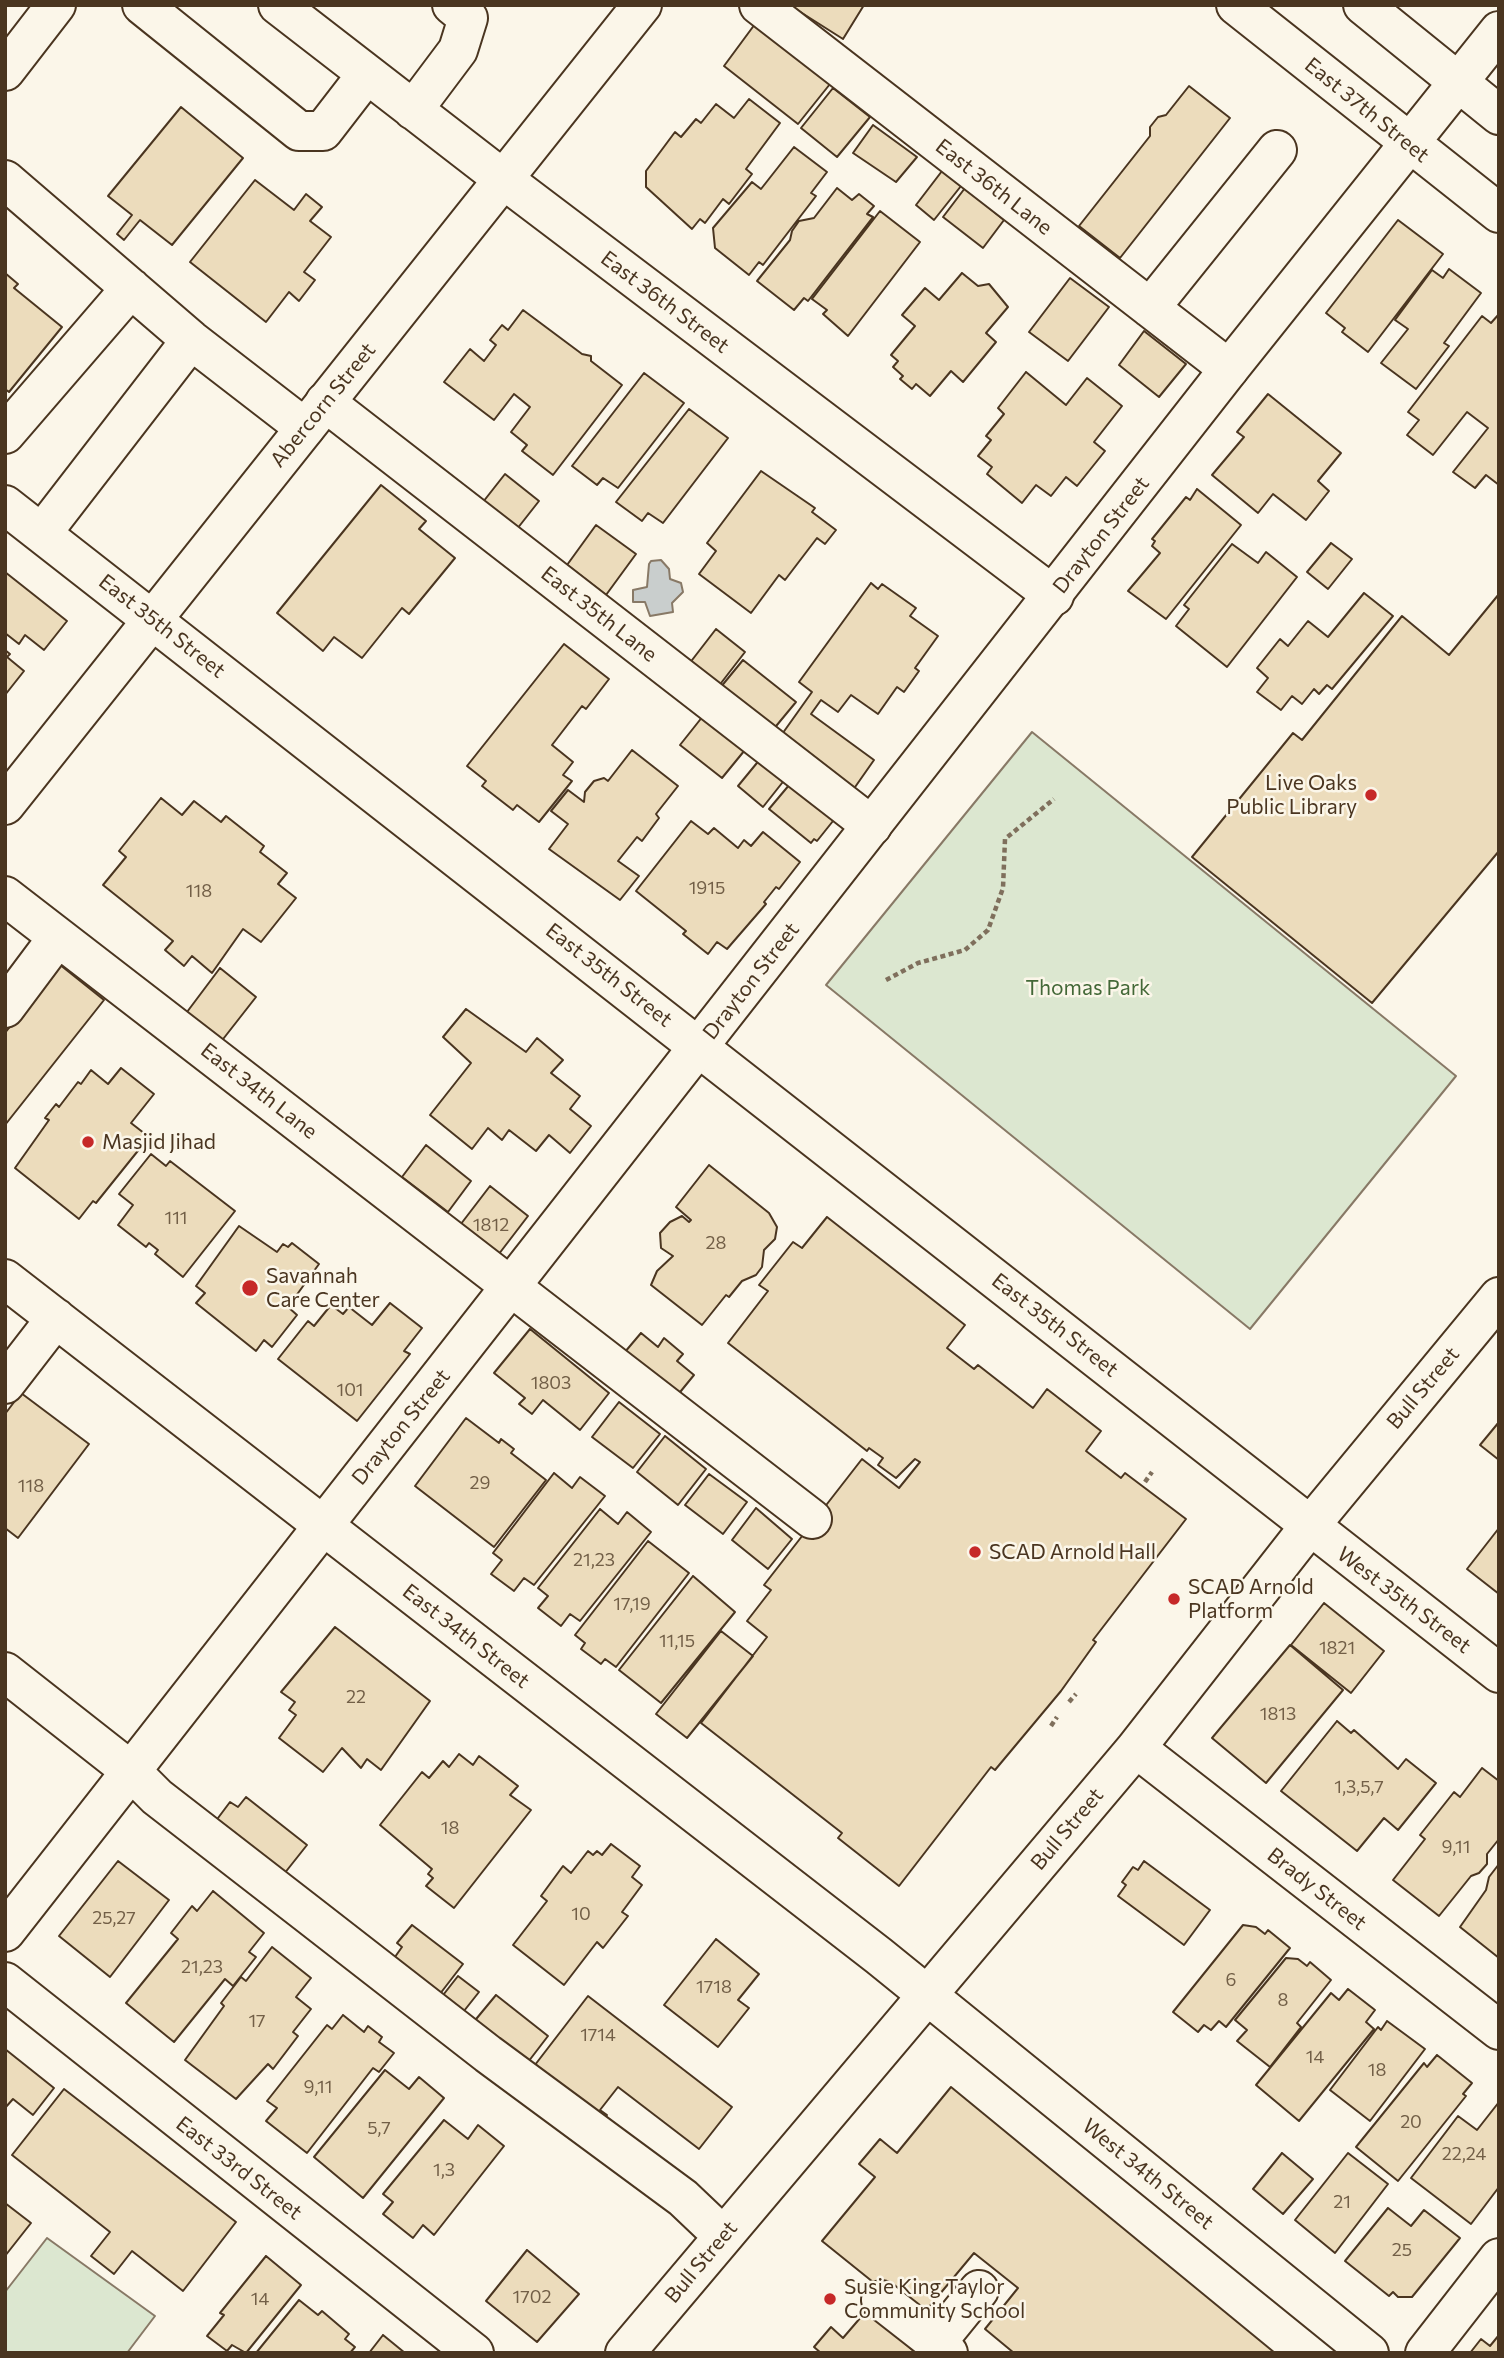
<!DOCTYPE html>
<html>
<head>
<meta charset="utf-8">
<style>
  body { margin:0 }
  #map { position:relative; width:1504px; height:2358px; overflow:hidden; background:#fbf6e9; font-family:Commissioner,sans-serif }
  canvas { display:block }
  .frame { position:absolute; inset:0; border:7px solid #4a3520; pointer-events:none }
</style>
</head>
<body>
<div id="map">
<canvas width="1504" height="2358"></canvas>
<div class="frame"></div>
</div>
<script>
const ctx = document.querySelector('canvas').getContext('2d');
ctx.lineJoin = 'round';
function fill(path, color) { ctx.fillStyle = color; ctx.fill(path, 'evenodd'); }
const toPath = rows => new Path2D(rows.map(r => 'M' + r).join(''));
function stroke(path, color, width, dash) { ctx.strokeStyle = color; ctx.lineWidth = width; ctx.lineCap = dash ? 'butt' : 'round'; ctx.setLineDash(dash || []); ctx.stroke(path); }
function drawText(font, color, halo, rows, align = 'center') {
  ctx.font = font + ' Commissioner,sans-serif'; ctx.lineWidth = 5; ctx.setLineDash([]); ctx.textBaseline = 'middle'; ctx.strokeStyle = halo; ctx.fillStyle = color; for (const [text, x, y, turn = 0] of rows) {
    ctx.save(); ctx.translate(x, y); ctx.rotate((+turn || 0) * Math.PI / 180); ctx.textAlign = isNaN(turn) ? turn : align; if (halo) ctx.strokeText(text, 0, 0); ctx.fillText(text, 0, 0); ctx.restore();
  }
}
const green = toPath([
  [1032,732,1456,1076,1250,1329,826,985,1032,732],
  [47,2238,155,2316,127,2353,5,2353,5,2292,47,2238]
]);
const water = toPath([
  [661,560,669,569,670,579,681,583,683,592,672,603,673,612,650,616,645,602,633,602,633,590,647,587,649,564,651,561,661,560]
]);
const building = toPath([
  [796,5,864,5,843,39,794,8,796,5],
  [755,24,830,84,798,124,724,66,755,24],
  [1189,86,1230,118,1120,258,1079,226,1150,136,1150,127,1158,117,1166,115,1189,86],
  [833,88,870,117,837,157,801,128,833,88],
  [749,99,780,123,746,169,752,174,729,204,723,199,705,223,700,219,692,229,646,187,646,171,675,132,681,137,696,119,701,123,716,104,734,118,749,99],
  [181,107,243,158,172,245,140,220,124,240,117,234,132,215,108,196,181,107],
  [873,125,917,157,896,182,853,153,873,125],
  [794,147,827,172,811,193,816,196,763,265,759,262,749,275,715,248,713,228,752,182,761,189,794,147],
  [942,171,961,186,934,220,916,205,942,171],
  [255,180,294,210,306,194,322,207,310,221,331,237,304,272,315,280,299,301,289,292,266,322,190,262,255,180],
  [837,188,852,200,859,194,874,206,867,214,873,217,808,301,804,298,794,310,757,281,790,240,792,231,799,221,814,218,837,188],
  [965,188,1004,220,983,248,943,217,965,188],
  [880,211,920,242,848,336,823,314,827,310,812,299,880,211],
  [1398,220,1443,254,1368,352,1342,332,1345,328,1326,313,1398,220],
  [1449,269,1481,293,1444,343,1449,346,1416,389,1381,363,1408,329,1395,320,1432,270,1443,278,1449,269],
  [5,273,18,284,14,288,62,327,9,392,5,389,5,273],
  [962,273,978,286,989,284,1008,307,986,333,996,342,963,382,951,371,930,396,916,384,912,389,900,379,903,376,893,367,898,361,891,355,915,326,902,315,925,288,939,300,962,273],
  [1070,278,1109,307,1068,361,1029,332,1070,278],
  [523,310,582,354,591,356,591,361,622,385,553,475,522,451,527,445,511,432,530,407,514,394,494,420,444,382,470,349,484,361,496,345,490,340,502,325,508,330,523,310],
  [1499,314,1499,485,1486,475,1475,488,1453,472,1488,428,1467,412,1433,455,1407,435,1419,420,1408,412,1482,316,1491,323,1499,314],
  [1144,331,1186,364,1159,397,1119,365,1144,331],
  [1026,372,1066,405,1087,378,1122,406,1094,442,1105,451,1077,486,1066,477,1051,496,1036,485,1022,503,987,474,992,467,978,456,991,440,986,436,1004,414,998,408,1026,372],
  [644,373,684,403,618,488,603,478,597,485,572,466,644,373],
  [1268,394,1341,453,1318,481,1329,491,1306,520,1273,494,1258,513,1212,475,1244,437,1237,432,1268,394],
  [689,409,728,438,663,523,648,513,642,521,616,502,689,409],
  [761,471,815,508,812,512,836,530,825,544,817,538,785,580,779,575,751,613,699,574,716,551,707,543,761,471],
  [505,474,539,501,517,529,483,502,505,474],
  [381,485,426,521,419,529,455,558,409,614,402,608,362,658,334,637,323,651,277,613,381,485],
  [1197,489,1241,525,1166,619,1128,591,1160,553,1152,546,1155,541,1152,539,1186,497,1190,500,1197,489],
  [596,525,636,554,606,595,567,565,596,525],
  [1331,543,1352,559,1328,589,1307,572,1331,543],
  [1232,544,1258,563,1266,552,1297,577,1227,667,1176,626,1189,609,1184,605,1232,544],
  [5,572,67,621,44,650,25,635,19,644,5,633,5,572],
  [871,583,878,589,882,584,916,608,910,616,938,636,915,668,919,671,904,692,897,687,878,714,851,695,838,712,821,700,811,714,874,760,853,790,780,737,812,692,799,682,871,583],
  [1364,593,1393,616,1332,689,1327,685,1319,694,1314,689,1302,704,1292,696,1281,710,1257,692,1268,678,1257,668,1280,639,1288,646,1308,621,1328,637,1364,593],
  [1499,594,1499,851,1372,1003,1192,857,1293,733,1302,740,1402,616,1449,655,1499,594],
  [716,629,745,652,718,687,689,664,716,629],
  [564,644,609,679,586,709,582,706,552,745,573,762,563,775,572,781,539,822,517,805,513,810,482,786,486,781,467,766,564,644],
  [5,650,10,654,7,657,24,671,5,695,5,650],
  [743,660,796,702,772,731,720,688,743,660],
  [707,711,749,745,722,778,680,745,707,711],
  [632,750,678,786,656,814,659,818,642,841,637,837,618,861,639,876,620,900,549,849,568,824,551,811,568,790,584,802,585,792,594,781,604,778,608,781,632,750],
  [761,758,786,778,763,807,738,786,761,758],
  [795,778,837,816,817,841,814,839,811,843,769,809,795,778],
  [161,798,182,815,194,801,221,822,226,816,264,846,260,852,287,873,278,884,296,898,261,942,243,929,212,973,192,956,184,966,165,950,173,941,103,885,126,857,119,851,161,798],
  [691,821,708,834,714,828,738,848,744,840,751,846,763,832,800,862,779,889,776,887,764,902,766,904,727,949,717,942,708,954,683,934,686,931,636,891,691,821],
  [59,964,104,1000,5,1125,5,1033,59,964],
  [220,968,256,997,220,1043,184,1016,220,968],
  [466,1009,526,1052,537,1038,563,1060,551,1073,580,1096,570,1109,591,1126,570,1153,549,1135,536,1151,509,1130,502,1140,488,1128,472,1149,430,1115,471,1063,443,1037,466,1009],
  [121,1068,154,1094,131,1123,149,1137,96,1203,93,1201,79,1219,15,1168,49,1120,45,1118,56,1104,59,1107,78,1082,81,1084,91,1070,108,1084,121,1068],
  [426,1145,471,1181,448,1212,402,1177,426,1145],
  [151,1154,166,1166,170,1161,235,1211,183,1277,155,1254,158,1250,149,1243,146,1247,118,1225,133,1205,119,1194,151,1154],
  [709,1165,769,1213,777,1227,775,1239,764,1250,762,1267,756,1275,742,1281,729,1297,726,1295,702,1325,651,1285,657,1271,673,1256,661,1248,660,1233,670,1222,682,1216,689,1222,691,1220,676,1207,709,1165],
  [490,1186,528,1216,492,1263,454,1233,490,1186],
  [827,1217,965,1325,947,1348,974,1369,978,1365,1033,1408,1047,1389,1101,1431,1086,1451,1121,1478,1125,1473,1186,1519,1093,1640,1096,1642,1061,1691,995,1770,991,1767,899,1886,838,1838,842,1833,701,1723,767,1637,747,1621,771,1590,764,1585,862,1459,899,1488,920,1462,915,1459,896,1478,878,1465,883,1458,869,1448,867,1451,728,1343,768,1291,759,1285,793,1242,802,1248,827,1217],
  [239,1226,277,1252,283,1244,288,1247,292,1243,319,1264,288,1307,297,1315,272,1347,264,1340,256,1351,196,1303,205,1293,196,1286,239,1226],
  [390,1303,422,1328,404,1351,410,1354,357,1421,278,1359,308,1321,314,1326,331,1305,343,1314,349,1307,372,1325,390,1303],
  [530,1329,609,1393,580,1430,543,1400,532,1414,519,1404,525,1398,494,1373,530,1329],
  [641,1333,658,1347,664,1338,683,1354,677,1361,694,1375,672,1402,619,1359,641,1333],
  [21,1393,89,1444,18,1538,5,1528,5,1414,21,1393],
  [619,1402,660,1434,633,1468,592,1437,619,1402],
  [466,1418,499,1443,501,1439,514,1449,511,1453,546,1480,494,1547,415,1486,466,1418],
  [1499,1422,1499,1460,1480,1445,1499,1422],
  [665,1436,706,1469,678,1505,637,1472,665,1436],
  [554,1473,572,1488,580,1477,605,1496,534,1585,524,1578,514,1591,491,1574,502,1560,493,1553,554,1473],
  [709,1474,747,1502,723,1534,685,1505,709,1474],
  [756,1508,792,1539,768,1569,732,1540,756,1508],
  [600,1509,618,1524,627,1512,651,1532,580,1621,570,1614,561,1626,538,1608,548,1596,538,1588,600,1509],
  [1499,1528,1499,1594,1467,1569,1499,1528],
  [648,1541,689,1573,616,1667,605,1659,601,1664,581,1649,585,1643,575,1635,648,1541],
  [693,1576,735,1612,661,1703,619,1670,693,1576],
  [1324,1603,1384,1651,1351,1693,1291,1645,1324,1603],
  [335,1627,430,1701,381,1770,367,1759,361,1768,342,1748,323,1772,279,1738,296,1715,289,1710,295,1702,281,1692,335,1627],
  [721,1631,753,1656,687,1738,656,1714,721,1631],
  [1290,1645,1343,1690,1266,1783,1212,1738,1290,1645],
  [1337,1721,1351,1733,1354,1730,1398,1769,1406,1759,1436,1783,1398,1830,1384,1818,1357,1851,1281,1791,1337,1721],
  [459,1754,473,1765,479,1756,518,1786,510,1795,531,1810,454,1908,426,1886,433,1878,428,1874,432,1869,380,1825,422,1772,429,1778,443,1761,449,1767,459,1754],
  [1482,1768,1499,1781,1499,1839,1487,1854,1487,1864,1479,1873,1471,1876,1439,1916,1393,1880,1425,1839,1420,1835,1454,1792,1460,1797,1482,1768],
  [246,1797,307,1845,280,1879,215,1822,230,1802,238,1807,246,1797],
  [611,1844,640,1866,632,1877,642,1885,622,1912,628,1916,603,1948,597,1942,564,1985,513,1945,547,1901,541,1896,563,1866,571,1873,588,1851,593,1855,597,1851,602,1855,611,1844],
  [118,1861,169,1900,110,1977,59,1936,118,1861],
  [1144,1861,1210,1910,1184,1945,1118,1896,1126,1885,1122,1882,1133,1867,1138,1870,1144,1861],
  [1499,1864,1499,1958,1460,1927,1486,1890,1489,1877,1499,1864],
  [213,1891,264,1933,249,1952,256,1957,233,1986,225,1979,174,2042,126,2003,178,1939,171,1933,192,1906,197,1911,213,1891],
  [412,1925,463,1964,436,1999,390,1964,402,1947,397,1943,412,1925],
  [1243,1925,1256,1927,1265,1934,1268,1930,1290,1948,1226,2027,1219,2021,1211,2030,1204,2025,1198,2032,1173,2012,1243,1925],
  [716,1939,759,1974,738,2000,749,2008,718,2047,664,2005,716,1939],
  [272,1947,311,1978,296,1997,311,2009,293,2032,298,2036,273,2069,268,2064,236,2099,185,2060,224,2006,221,2003,241,1977,246,1981,272,1947],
  [1286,1958,1298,1959,1307,1966,1310,1962,1331,1980,1297,2023,1301,2027,1270,2067,1237,2041,1247,2030,1235,2020,1286,1958],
  [458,1976,479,1992,460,2016,440,1999,458,1976],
  [1348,1989,1375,2010,1366,2022,1374,2029,1299,2121,1256,2085,1331,1993,1339,2000,1348,1989],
  [496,1995,548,2036,525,2066,472,2024,496,1995],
  [588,1996,732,2107,699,2149,618,2087,600,2110,607,2115,599,2126,528,2074,588,1996],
  [343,2015,364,2032,368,2026,382,2037,379,2042,394,2053,379,2072,373,2068,307,2153,266,2121,277,2108,267,2101,327,2025,332,2029,343,2015],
  [1387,2021,1425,2049,1370,2121,1330,2090,1378,2027,1381,2030,1387,2021],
  [5,2049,54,2088,33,2115,13,2099,5,2108,5,2049],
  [1437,2055,1472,2083,1463,2094,1466,2096,1398,2181,1356,2147,1424,2063,1427,2067,1437,2055],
  [385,2070,409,2089,419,2077,444,2098,363,2198,314,2157,385,2070],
  [951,2087,1275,2353,1014,2353,985,2329,1018,2288,974,2253,919,2319,822,2241,875,2177,859,2164,880,2139,897,2153,951,2087],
  [64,2089,236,2222,183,2291,132,2251,114,2274,91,2256,110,2232,12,2155,64,2089],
  [1499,2102,1499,2187,1471,2224,1411,2178,1458,2116,1477,2130,1499,2102],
  [444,2120,468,2139,478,2125,504,2146,434,2235,423,2225,413,2238,383,2214,393,2202,383,2194,444,2120],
  [1282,2153,1313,2179,1283,2214,1253,2189,1282,2153],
  [1348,2153,1388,2184,1335,2253,1295,2220,1348,2153],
  [5,2203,31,2223,5,2256,5,2203],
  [1388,2208,1411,2226,1424,2210,1460,2238,1412,2297,1398,2297,1393,2292,1389,2296,1345,2261,1388,2208],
  [527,2250,579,2294,537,2342,486,2301,527,2250],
  [266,2256,301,2285,246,2353,232,2345,227,2351,207,2336,224,2315,220,2313,266,2256],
  [299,2300,318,2315,322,2311,349,2334,345,2339,355,2347,350,2353,256,2353,299,2300],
  [867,2310,916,2353,821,2353,814,2347,831,2327,843,2338,867,2310],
  [383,2335,405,2353,369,2353,383,2335],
  [1499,2335,1499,2353,1470,2353,1481,2339,1490,2346,1499,2335]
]);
const path = toPath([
  [886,980,918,963,965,950,988,930,1003,888,1005,839,1054,799],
  [1145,1482,1152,1472],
  [1069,1702,1076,1694],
  [1051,1726,1057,1717]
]);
const minor = toPath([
  [142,5,299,131,323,131,367,74],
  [278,5,503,179,1054,596],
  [759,5,1229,369],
  [5,71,56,5],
  [413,110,458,50,468,18,452,5],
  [5,180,191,340,305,428],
  [1150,308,1277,150],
  [325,402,872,826],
  [5,434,131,288],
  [5,505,1499,1673],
  [42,533,191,340],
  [5,896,812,1519],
  [5,1008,58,937],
  [5,1279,879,1956,1369,2353],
  [5,1384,56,1318],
  [5,1672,131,1771,157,1797,308,1914,488,2054,683,2198,723,2236],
  [1136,1748,1499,2030],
  [5,1982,474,2353],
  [881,2300,936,2343],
  [625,2353,1136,1748,1309,1527,1499,1297],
  [948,2353,936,2343,979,2290]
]);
const major = toPath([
  [1236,5,1499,213],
  [1363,5,1499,115],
  [5,805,642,5],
  [5,1932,1229,369,1499,31],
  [1425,2353,1499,2258]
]);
const markers = [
  [1371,795,7,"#c62828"],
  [88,1142,7,"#c62828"],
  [250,1288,9,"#c62828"],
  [975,1552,7,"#c62828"],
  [1174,1599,7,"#c62828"],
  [830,2299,7,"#c62828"]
];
const numberNames = [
  ["1915",707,888],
  ["118",199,891],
  ["111",176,1218],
  ["1812",491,1225],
  ["28",716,1243],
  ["1803",551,1383],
  ["101",350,1390],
  ["29",480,1483],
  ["118",31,1486],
  ["21,23",594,1560],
  ["17,19",632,1604],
  ["11,15",677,1641],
  ["1821",1337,1648],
  ["22",356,1697],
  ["1813",1278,1714],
  ["1,3,5,7",1359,1787],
  ["18",450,1828],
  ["9,11",1456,1847],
  ["10",581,1914],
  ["25,27",114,1918],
  ["21,23",202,1967],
  ["6",1231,1980],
  ["1718",714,1987],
  ["8",1283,2000],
  ["17",257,2021],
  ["1714",598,2035],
  ["14",1315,2057],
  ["18",1377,2070],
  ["9,11",318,2087],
  ["20",1411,2122],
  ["5,7",379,2128],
  ["22,24",1464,2154],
  ["1,3",444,2170],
  ["21",1342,2202],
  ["25",1402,2250],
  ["1702",532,2297],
  ["14",260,2299]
];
const streetNames = [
  ["East 37th Street",1367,110,39],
  ["East 36th Lane",994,187,38],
  ["East 36th Street",665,302,37],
  ["Abercorn Street",323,405,-51],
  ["Drayton Street",1101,535,-52],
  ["East 35th Lane",599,614,38],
  ["East 35th Street",162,626,38],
  ["East 35th Street",609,975,38],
  ["Drayton Street",751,981,-52],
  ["East 34th Lane",259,1091,38],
  ["East 35th Street",1055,1325,38],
  ["Bull Street",1423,1388,-50],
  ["Drayton Street",401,1427,-51],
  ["West 35th Street",1404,1600,37],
  ["East 34th Street",466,1636,38],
  ["Bull Street",1067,1829,-50],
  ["Brady Street",1317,1889,38],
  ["East 33rd Street",239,2168,38],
  ["West 34th Street",1148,2174,39],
  ["Bull Street",701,2262,-50]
];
const poiNames = [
  ["Live Oaks",1357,783,"right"],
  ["Public Library",1357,807,"right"],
  ["Masjid Jihad",102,1142],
  ["Savannah",266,1276],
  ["Care Center",266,1300],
  ["SCAD Arnold Hall",989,1552],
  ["SCAD Arnold",1188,1587],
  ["Platform",1188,1611],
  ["Susie King Taylor",844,2287],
  ["Community School",844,2311]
];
const parkNames = [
  ["Thomas Park",1088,988]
];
fill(green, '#dce7d0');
stroke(green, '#887966', 2);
fill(water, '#c9cecd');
stroke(water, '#887966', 2);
fill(building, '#ecdcbc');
stroke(building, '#4a3520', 2);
stroke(minor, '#4a3520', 42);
stroke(major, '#4a3520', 42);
stroke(path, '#7f6f5c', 4.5, [5, 3.5]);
stroke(minor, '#fbf6e9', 38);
stroke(major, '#fbf6e9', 38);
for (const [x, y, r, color] of markers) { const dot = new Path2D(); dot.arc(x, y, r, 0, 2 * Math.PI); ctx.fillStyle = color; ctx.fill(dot); stroke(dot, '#fbf6e9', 2.5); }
drawText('18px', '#725f47', null, numberNames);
drawText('21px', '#4a3520', '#fbf6e9', streetNames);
drawText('21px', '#4a3520', '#fbf6e9', poiNames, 'left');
drawText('21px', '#436837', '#fbf6e9', parkNames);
</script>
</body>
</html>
